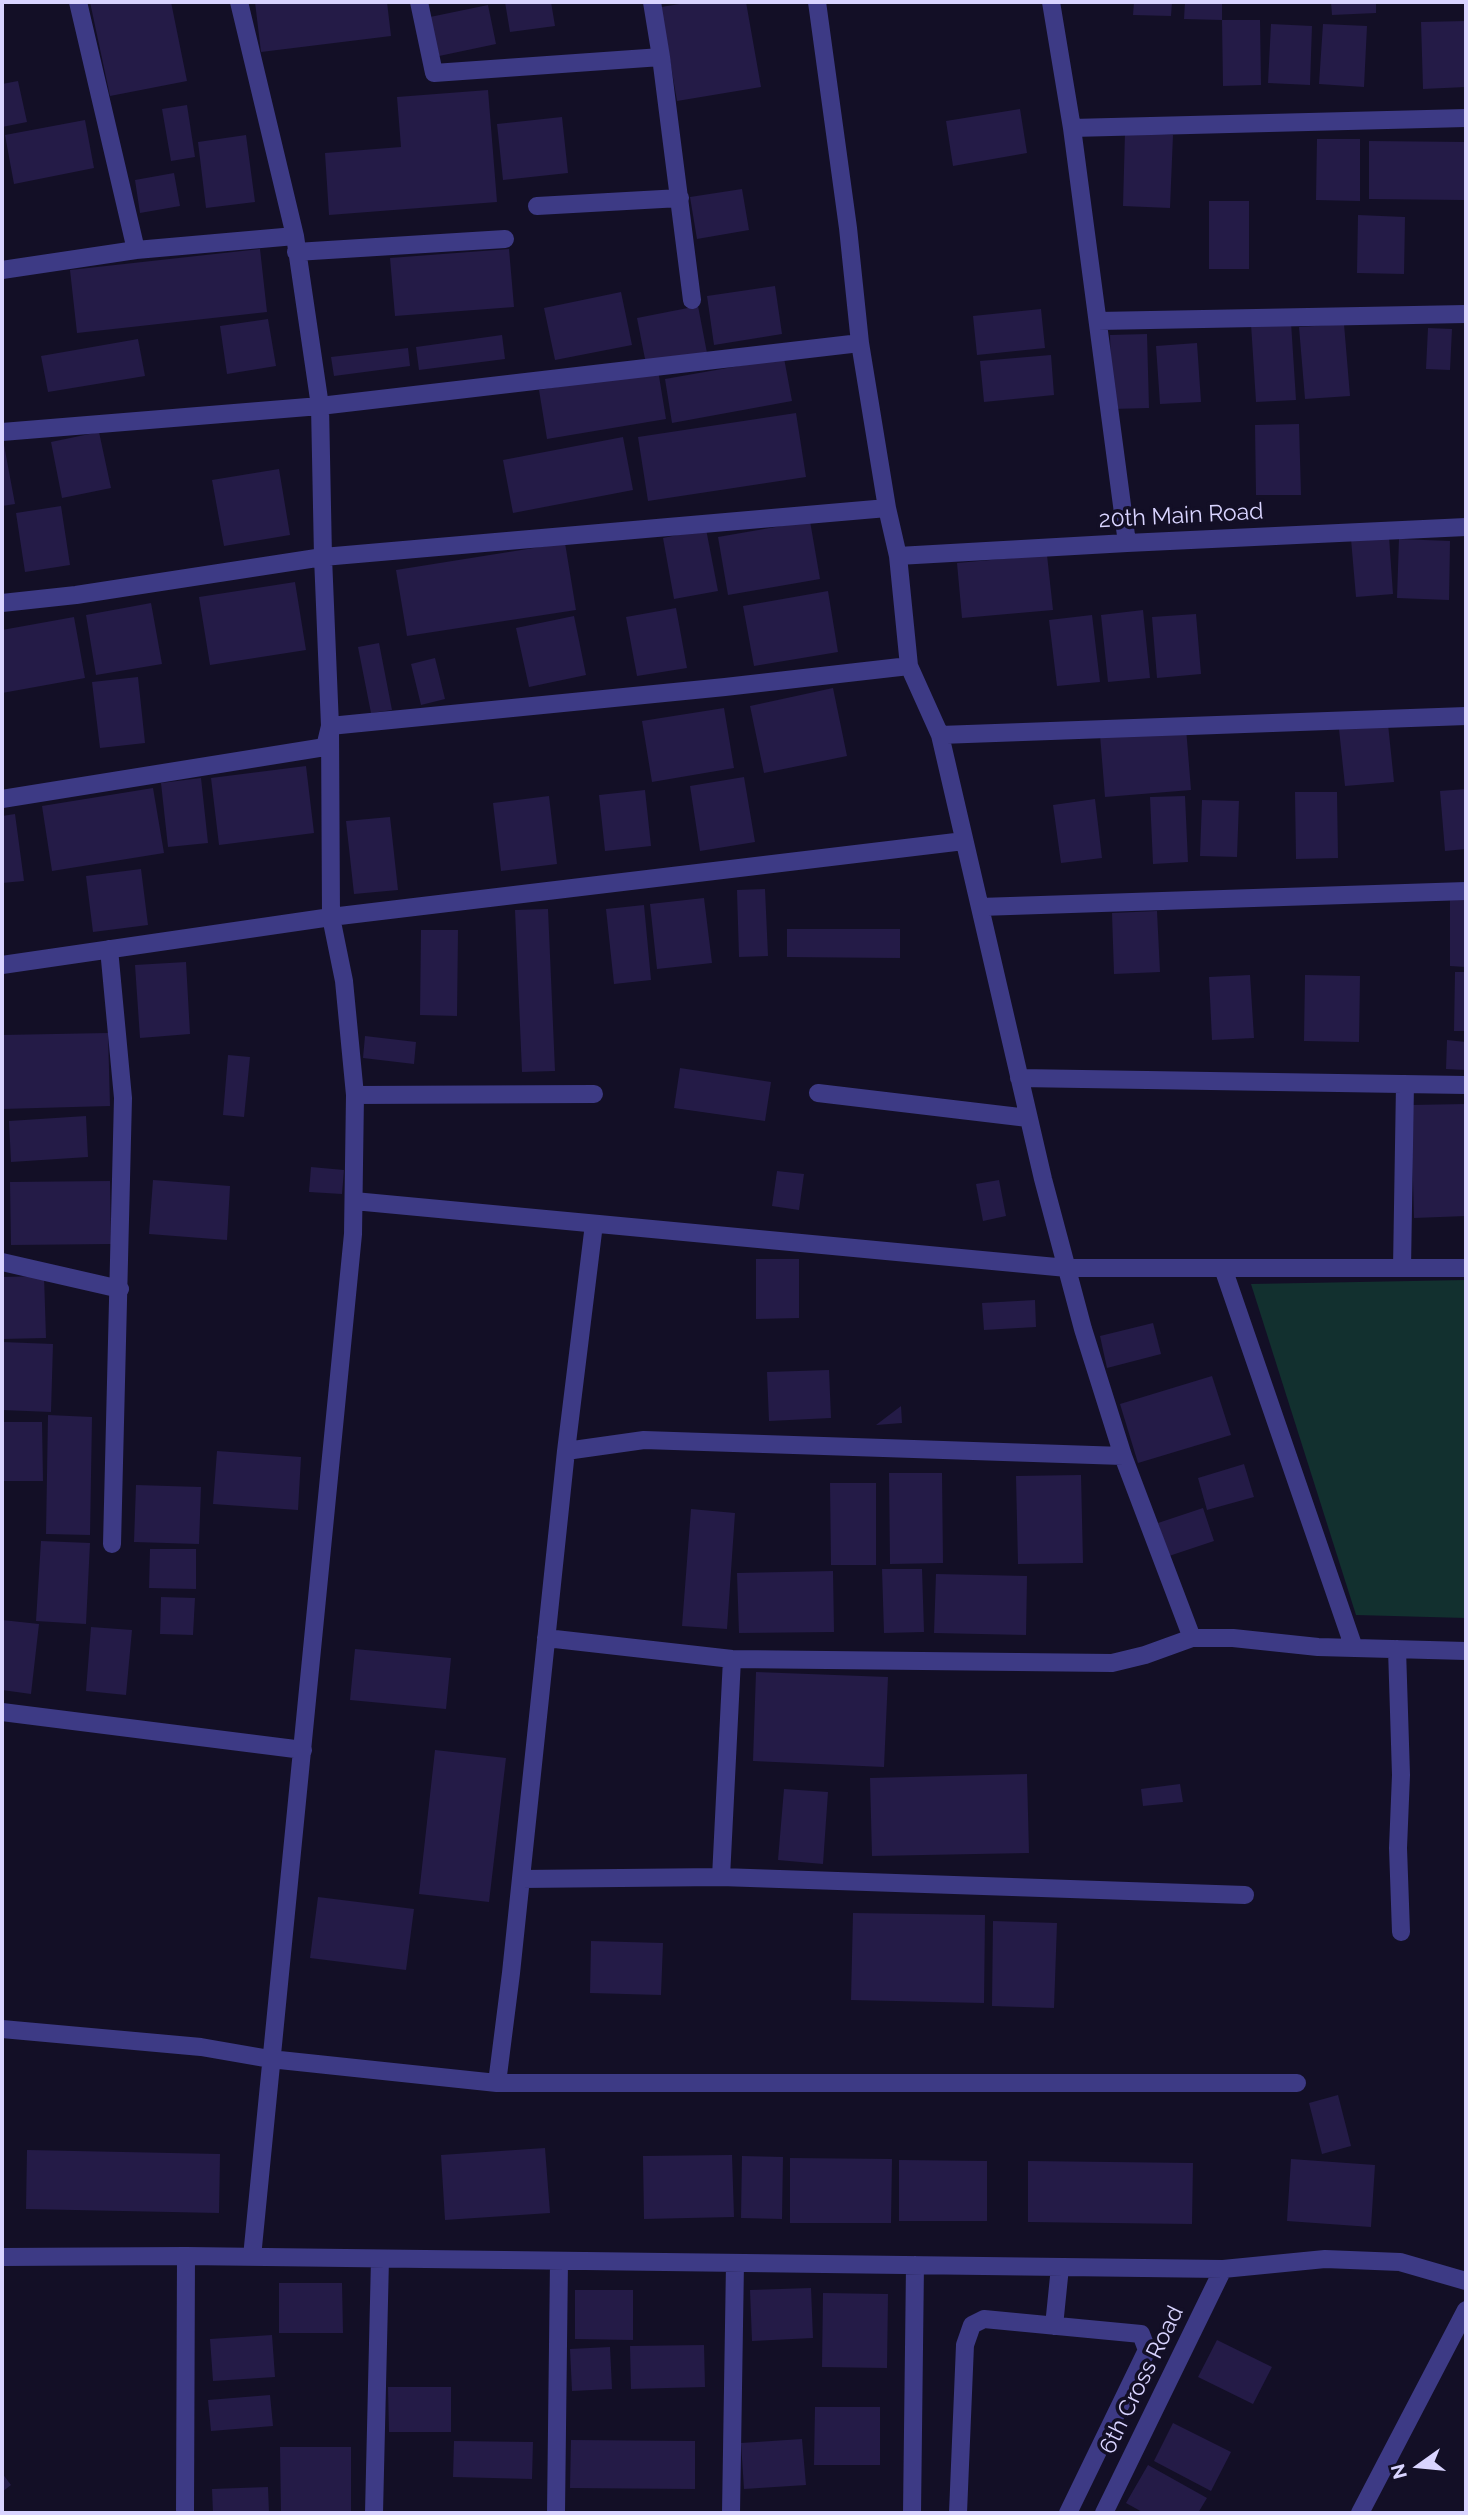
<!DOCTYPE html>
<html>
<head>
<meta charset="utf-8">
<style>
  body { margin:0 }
  #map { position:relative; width:1468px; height:2515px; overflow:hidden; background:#130f26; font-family:Raleway,sans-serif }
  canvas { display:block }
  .frame { position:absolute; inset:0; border:4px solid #d9d4ff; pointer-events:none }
  .north { position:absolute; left:1384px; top:2431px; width:70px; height:70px; -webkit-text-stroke:5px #130f26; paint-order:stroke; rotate:255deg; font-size:19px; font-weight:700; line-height:28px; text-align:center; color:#d9d4ff }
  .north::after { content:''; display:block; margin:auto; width:24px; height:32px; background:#d9d4ff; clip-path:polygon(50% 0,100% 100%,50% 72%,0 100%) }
</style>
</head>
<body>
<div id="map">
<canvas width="1468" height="2515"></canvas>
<div class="frame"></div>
<div class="north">N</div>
</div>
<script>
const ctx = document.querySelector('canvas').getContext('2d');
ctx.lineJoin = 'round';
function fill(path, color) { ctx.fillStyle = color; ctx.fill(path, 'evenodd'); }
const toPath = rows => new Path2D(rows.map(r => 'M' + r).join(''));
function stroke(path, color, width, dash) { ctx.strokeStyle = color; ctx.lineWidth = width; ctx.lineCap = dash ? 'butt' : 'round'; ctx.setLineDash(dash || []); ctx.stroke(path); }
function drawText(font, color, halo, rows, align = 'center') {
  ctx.font = font + ' Raleway,sans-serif'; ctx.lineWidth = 7; ctx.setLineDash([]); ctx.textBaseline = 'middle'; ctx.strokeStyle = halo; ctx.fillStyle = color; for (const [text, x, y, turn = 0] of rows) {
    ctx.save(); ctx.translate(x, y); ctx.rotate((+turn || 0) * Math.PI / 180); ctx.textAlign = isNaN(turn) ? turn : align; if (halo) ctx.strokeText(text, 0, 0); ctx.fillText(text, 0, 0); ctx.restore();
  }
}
const green = toPath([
  [1466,1280,1466,1618,1356,1615,1251,1284]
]);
const building = toPath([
  [90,2,171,2,187,81,110,96],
  [255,2,387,2,391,36,261,52],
  [505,2,551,2,555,26,510,32],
  [692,2,746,2,761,87,677,101,661,7],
  [1134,2,1172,2,1171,16,1133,15],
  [1185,2,1222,2,1222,20,1184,19],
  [1331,2,1376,2,1376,13,1332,15],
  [488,5,496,44,439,56,430,17],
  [1222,20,1260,20,1261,85,1223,86],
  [1466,21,1466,87,1423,89,1421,22],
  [1271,24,1312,26,1310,85,1268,83],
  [1323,24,1367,26,1364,87,1319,84],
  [18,81,27,122,2,127,2,84],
  [488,90,497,202,329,215,325,153,401,147,397,97],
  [187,105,195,157,171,161,162,109],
  [1020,109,1027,153,953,166,946,121],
  [562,117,568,173,503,180,497,124],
  [85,120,94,168,14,184,5,135],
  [1125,133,1173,135,1170,208,1123,206],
  [246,135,255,202,206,208,198,142],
  [1317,139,1360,139,1360,201,1316,200],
  [1369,141,1466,142,1465,200,1369,199],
  [174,173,180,206,140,213,135,180],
  [742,189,749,230,697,239,690,197],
  [1209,201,1249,201,1249,269,1209,269],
  [1358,215,1405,217,1404,274,1357,273],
  [260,249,267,312,77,333,70,270],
  [509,249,514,307,395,316,390,258],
  [775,286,782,334,714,345,707,296],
  [621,292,632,345,555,360,544,308],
  [698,306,707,353,646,364,637,318],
  [1041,309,1045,348,977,355,973,316],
  [268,319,276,366,227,374,220,326],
  [1291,322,1296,400,1256,402,1251,324],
  [1344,324,1350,396,1305,399,1299,327],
  [1428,328,1452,329,1450,370,1426,369],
  [1147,334,1149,408,1112,409,1110,335],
  [502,335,505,359,419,370,416,347],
  [138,339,145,376,48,392,41,356],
  [1197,343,1201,402,1160,404,1156,346],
  [408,348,410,366,334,376,331,357],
  [1051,355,1054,395,984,402,980,361],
  [784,358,792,401,672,423,665,379],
  [658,370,666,419,547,439,539,390],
  [796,413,806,477,648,501,638,437],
  [1299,424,1301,495,1256,495,1255,425],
  [99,432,111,488,62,498,51,442],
  [623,437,633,490,513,513,503,460],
  [2,445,4,445,15,504,2,506],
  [279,469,290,535,224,546,212,480],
  [61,506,70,565,25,572,16,513],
  [810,521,820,579,728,595,718,537],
  [706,529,718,591,674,599,663,538],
  [1389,537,1393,594,1356,597,1351,539],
  [1399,539,1450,541,1449,600,1397,598],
  [565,543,576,610,407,636,396,570],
  [1047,555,1053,610,962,618,957,563],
  [295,582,306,650,210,665,199,597],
  [828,591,838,652,754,666,743,606],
  [151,603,162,664,96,675,86,615],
  [676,608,687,668,637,676,626,617],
  [1143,610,1150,678,1108,682,1101,615],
  [1196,614,1201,674,1157,678,1152,617],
  [1092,615,1100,682,1057,686,1049,620],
  [574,616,586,675,529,687,516,628],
  [74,617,85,678,2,693,2,630],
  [379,643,392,710,371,713,358,647],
  [435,658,445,699,421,705,411,664],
  [138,677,145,743,100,748,92,682],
  [833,688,847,756,764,773,750,706],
  [724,708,734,768,652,782,642,721],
  [1388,724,1394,782,1345,786,1339,729],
  [1186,728,1191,790,1105,797,1100,735],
  [306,766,314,833,219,845,211,778],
  [744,777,755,842,700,851,690,786],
  [201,778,208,843,168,847,161,783],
  [153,788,164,853,52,871,42,806],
  [1466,789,1466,849,1445,851,1440,791],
  [645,790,651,846,605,851,599,795],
  [1295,792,1337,792,1338,858,1296,859],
  [549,796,557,864,501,871,493,803],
  [1185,796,1188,862,1153,864,1150,797],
  [1095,799,1102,858,1061,863,1053,805],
  [1202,800,1239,801,1237,857,1200,856],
  [15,814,24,881,2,883,2,816],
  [390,817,398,890,354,894,346,821],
  [141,869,148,925,93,932,86,876],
  [765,889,768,956,739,957,737,890],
  [704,898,712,963,657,969,650,904],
  [1450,899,1466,899,1466,967,1450,966],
  [644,905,651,980,614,984,606,909],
  [548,909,555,1071,522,1072,515,910],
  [1157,911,1160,972,1114,974,1112,913],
  [787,929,900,929,900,958,787,957],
  [421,930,458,930,457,1016,420,1015],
  [186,962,190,1034,140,1038,135,965],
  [1455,972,1466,972,1466,1031,1454,1031],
  [1250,975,1254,1038,1212,1040,1209,977],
  [1305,975,1360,976,1359,1042,1304,1041],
  [108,1033,110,1106,2,1109,2,1035],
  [365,1036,416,1042,414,1064,363,1058],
  [1447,1040,1466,1042,1466,1070,1446,1069],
  [228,1055,250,1057,244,1117,223,1115],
  [680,1068,771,1082,765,1121,674,1108],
  [1466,1104,1466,1216,1414,1218,1411,1105],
  [86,1116,88,1157,11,1162,9,1121],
  [311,1167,344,1170,342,1194,309,1192],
  [777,1171,804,1174,799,1210,772,1206],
  [153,1180,230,1186,227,1240,149,1234],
  [999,1180,1006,1216,983,1221,976,1184],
  [110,1181,111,1244,11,1245,10,1182],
  [756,1259,799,1259,799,1318,756,1319],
  [44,1276,46,1338,2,1339,2,1277],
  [1035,1300,1036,1327,984,1330,982,1303],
  [1153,1323,1161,1354,1107,1368,1100,1336],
  [2,1342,53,1344,51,1412,2,1410],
  [829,1370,831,1418,769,1421,767,1372],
  [1212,1376,1231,1435,1138,1463,1120,1404],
  [901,1406,902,1423,876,1425],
  [48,1415,92,1417,90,1535,46,1534],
  [2,1422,42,1422,43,1481,2,1481],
  [217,1451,301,1457,298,1510,213,1504],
  [1244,1464,1254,1497,1207,1510,1198,1478],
  [889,1473,942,1473,943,1563,890,1564],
  [1081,1475,1083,1563,1018,1564,1016,1476],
  [830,1483,876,1483,876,1565,831,1565],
  [136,1485,201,1487,199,1544,134,1542],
  [1203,1508,1214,1541,1169,1556,1158,1523],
  [691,1509,735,1513,727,1629,682,1626],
  [41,1541,90,1543,86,1624,36,1621],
  [150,1549,196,1549,196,1589,149,1588],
  [882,1569,922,1569,924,1632,884,1633],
  [833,1571,834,1632,739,1633,737,1573],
  [936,1574,1027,1576,1026,1635,934,1633],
  [161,1597,195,1598,193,1635,160,1634],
  [2,1620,39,1624,31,1694,2,1690],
  [91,1627,132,1630,126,1695,86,1691],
  [355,1649,451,1658,446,1709,350,1700],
  [756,1672,888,1677,884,1767,753,1761],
  [435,1750,506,1758,489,1902,419,1894],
  [1027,1774,1029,1853,872,1856,870,1778],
  [1180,1784,1183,1802,1143,1806,1141,1789],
  [784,1789,828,1792,823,1864,778,1860],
  [318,1897,414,1909,406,1970,310,1958],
  [853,1913,985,1915,984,2003,851,2000],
  [993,1921,1057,1923,1054,2008,992,2006],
  [591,1941,663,1943,661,1995,590,1993],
  [1338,2095,1351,2146,1322,2154,1309,2103],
  [545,2148,550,2213,445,2220,441,2155],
  [27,2150,220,2154,219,2213,26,2209],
  [732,2155,734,2217,644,2219,643,2156],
  [742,2156,783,2157,782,2219,741,2218],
  [790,2158,892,2159,891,2223,790,2223],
  [1291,2159,1375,2165,1371,2227,1287,2221],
  [899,2160,987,2161,987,2221,899,2221],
  [1028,2161,1193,2163,1192,2224,1028,2222],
  [279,2283,342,2283,343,2333,279,2333],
  [811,2288,813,2338,752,2341,750,2290],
  [575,2290,633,2290,633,2340,575,2339],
  [823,2293,888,2294,887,2368,822,2367],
  [272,2335,275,2377,213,2381,210,2339],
  [1217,2340,1272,2367,1253,2404,1198,2377],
  [704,2345,705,2387,631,2389,630,2346],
  [610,2347,612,2389,572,2391,570,2349],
  [388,2387,451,2387,451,2432,389,2432],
  [270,2395,273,2426,211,2431,208,2400],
  [815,2407,880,2407,880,2465,814,2465],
  [1173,2423,1231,2452,1211,2491,1154,2461],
  [802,2439,806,2485,744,2489,741,2443],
  [571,2440,695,2441,695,2489,570,2488],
  [454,2441,533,2442,532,2479,453,2477],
  [280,2447,351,2447,351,2513,281,2513],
  [1148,2465,1207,2498,1198,2513,1144,2513,1126,2503],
  [2,2473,11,2485,2,2492],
  [268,2487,269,2513,213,2513,212,2489]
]);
const minor = toPath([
  [78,2,136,250],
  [239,2,295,236,320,406,323,557,330,726,331,917,344,981,355,1095,353,1234,252,2257],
  [419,2,434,73,661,57],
  [652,2,661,57,692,300],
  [817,2,848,228,860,343,887,508,898,556,909,666,940,735,1043,1179,1083,1329,1123,1456,1192,1638],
  [1051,2,1072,128,1127,543],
  [1072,128,1466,118],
  [537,206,680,198],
  [296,252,505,239],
  [2,270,136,250,295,236],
  [1098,321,1466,314],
  [2,432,320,406,860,343],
  [898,556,1127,543,1466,527],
  [2,603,76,595,323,557,887,508],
  [940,735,1466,716],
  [2,799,325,747,330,726,725,687,909,666],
  [980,907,1466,891],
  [109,949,123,1098,112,1544],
  [2,965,331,917,964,841],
  [1019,1078,1466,1085],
  [818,1093,1028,1118],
  [355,1095,594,1094],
  [354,1201,1067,1268,1466,1268],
  [2,1262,120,1289],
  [1223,1268,1354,1648],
  [1402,1268,1405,1084],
  [566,1451,594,1224],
  [546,1638,732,1659,1112,1663,1145,1655,1192,1638,1233,1638,1318,1647,1466,1651],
  [1397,1649,1401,1775,1398,1848,1401,1932],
  [2,1712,303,1750],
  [721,1877,732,1659],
  [521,1879,721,1877,1245,1895],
  [2,2029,201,2047,270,2059,497,2083,511,1973,566,1451,644,1440,1123,1456],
  [497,2083,1297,2083],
  [2,2257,186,2256,1223,2269,1325,2259,1400,2262,1466,2281],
  [1054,2326,1060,2267],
  [185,2513,186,2256],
  [374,2513,380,2259],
  [556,2513,559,2261],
  [731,2513,735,2263],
  [912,2513,915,2265],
  [958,2513,965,2345,972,2325,984,2319,1141,2334,1147,2350,1068,2513],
  [1104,2513,1223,2269],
  [1360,2513,1466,2310]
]);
const streetNames = [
  ["20th Main Road",1181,516,-3],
  ["6th Cross Road",1142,2380,-64]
];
fill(green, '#12302f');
fill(building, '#241b47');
stroke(minor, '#3d3a85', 18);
drawText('23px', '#d9d4ff', '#130f26', streetNames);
</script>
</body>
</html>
